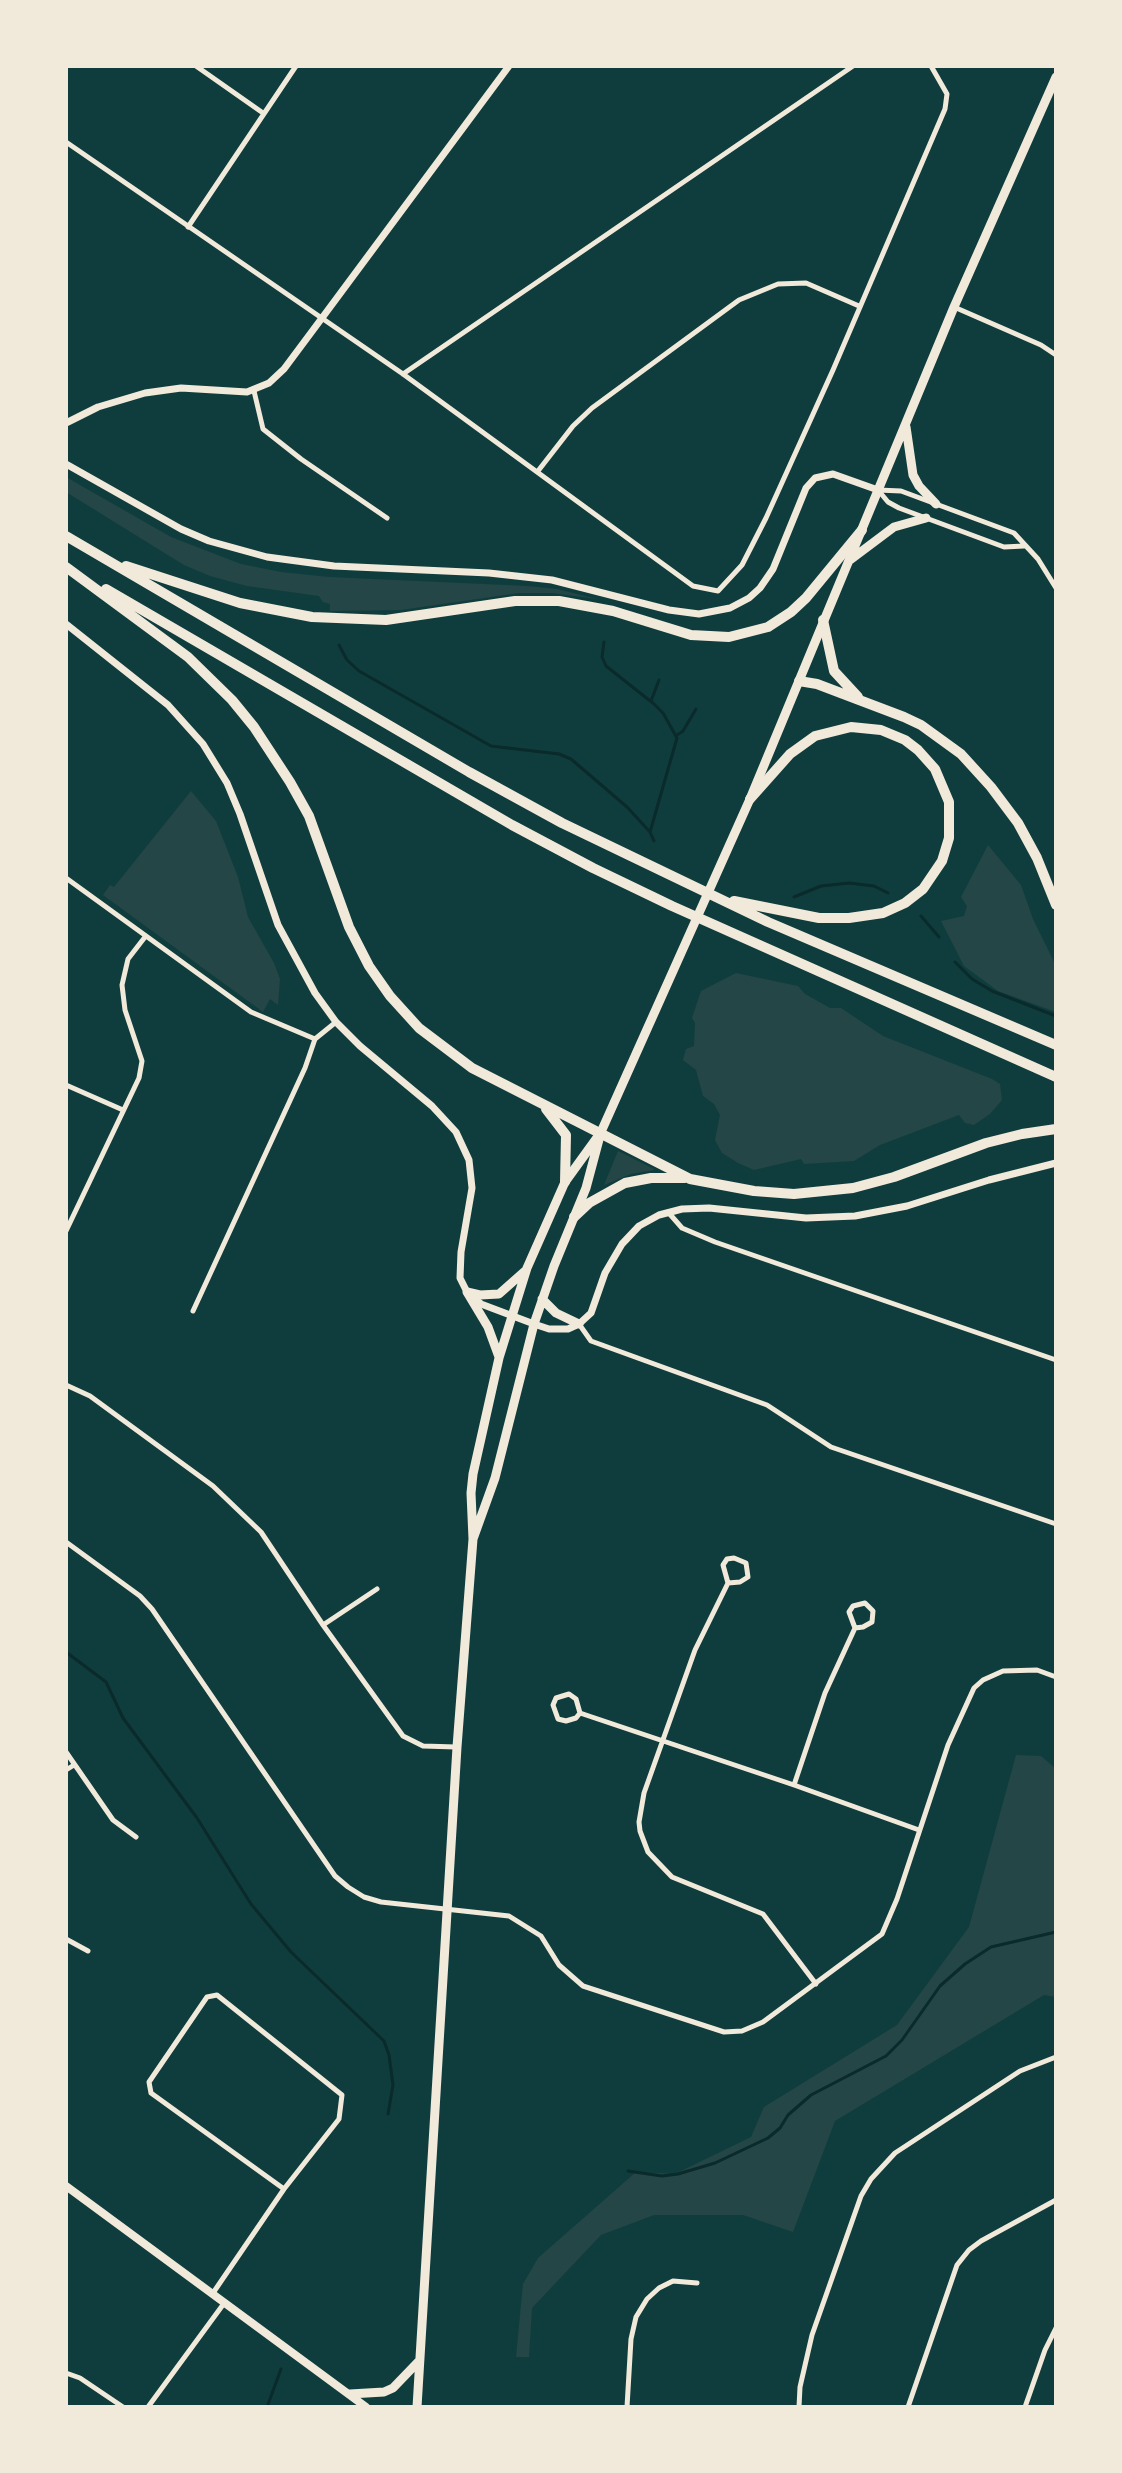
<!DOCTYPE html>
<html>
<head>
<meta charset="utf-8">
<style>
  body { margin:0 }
  #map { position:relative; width:1122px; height:2473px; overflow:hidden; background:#0f3d3e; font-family:"Fira Sans",sans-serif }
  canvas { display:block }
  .frame { position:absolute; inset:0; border:68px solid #f1e9da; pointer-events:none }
</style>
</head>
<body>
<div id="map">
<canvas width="1122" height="2473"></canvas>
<div class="frame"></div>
</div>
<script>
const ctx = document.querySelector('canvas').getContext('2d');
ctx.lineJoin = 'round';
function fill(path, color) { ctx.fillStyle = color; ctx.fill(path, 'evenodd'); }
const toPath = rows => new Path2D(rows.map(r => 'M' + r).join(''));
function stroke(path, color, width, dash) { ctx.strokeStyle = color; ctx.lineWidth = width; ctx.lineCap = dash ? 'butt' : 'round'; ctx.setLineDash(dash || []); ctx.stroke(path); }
const green = toPath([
  [66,477,171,537,241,564,281,572,329,577,527,586,557,589,597,599,552,593,519,593,401,610,330,611,330,604,323,602,319,596,247,586,210,576,184,565,66,492],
  [191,791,216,821,238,877,248,917,274,963,280,979,278,1005,270,999,263,1012,103,895,110,885,114,887],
  [988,845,1021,885,1033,919,1056,966,1056,1012,998,991,964,966,941,921,964,916,967,906,961,897],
  [736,973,798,986,805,994,830,1008,841,1008,883,1036,992,1079,1000,1084,1002,1100,990,1114,974,1125,965,1123,959,1115,880,1145,854,1161,804,1164,801,1159,754,1170,738,1163,722,1153,715,1140,720,1115,714,1104,703,1096,696,1070,683,1060,686,1049,694,1046,695,1023,692,1018,701,991],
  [618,1151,654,1169,654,1170,631,1174,604,1185],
  [1016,1755,1041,1756,1056,1769,1056,1997,1044,1995,835,2121,793,2232,743,2215,654,2215,601,2235,532,2308,529,2357,516,2357,523,2284,538,2258,636,2172,675,2174,751,2137,764,2107,897,2025,969,1927]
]);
const stream = toPath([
  [604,642,602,657,606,666,654,704,663,713,677,738,650,832,654,841],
  [339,645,347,660,359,671,491,746,559,754,571,759,627,807,650,832],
  [651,701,659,680],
  [677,735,683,731,696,709],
  [794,897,821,886,849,883,874,886,888,893],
  [921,916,939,937],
  [955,962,972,979,992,991,1056,1016],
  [66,1652,106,1682,123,1718,197,1818,251,1904,291,1952,384,2041,389,2055,393,2085,388,2114],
  [628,2171,662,2176,678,2174,715,2163,768,2138,780,2128,788,2115,811,2095,886,2056,902,2040,940,1986,965,1964,991,1947,1056,1932],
  [267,2407,281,2369]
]);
const minor = toPath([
  [196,66,263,113],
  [66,142,403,374,693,586,718,591,742,565,766,518,833,370,945,109,947,94,931,66],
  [188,227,296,66],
  [954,307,1041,345,1056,355],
  [403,374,853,66],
  [254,391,263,429,301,459,387,518],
  [538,471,573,426,592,408,739,300,778,284,806,283,859,306],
  [878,490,901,491,1014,533,1038,559,1056,588],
  [878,490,888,502,899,508,1004,547,1024,546],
  [66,878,251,1012,315,1039],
  [66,1085,123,1110],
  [668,1212,682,1228,715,1242,1056,1360],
  [66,1231,139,1078,142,1061,125,1010,122,985,128,959,145,937],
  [193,1311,305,1068,315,1039,336,1022],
  [579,1324,591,1341,767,1405,831,1447,1056,1524],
  [66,1385,90,1396,213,1486,261,1532,323,1625,403,1736,423,1746,456,1747],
  [66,1542,140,1596,152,1609,335,1876,348,1887,364,1897,381,1902,509,1916,541,1936,559,1965,583,1986,724,2032,742,2031,763,2022,882,1934,897,1899,948,1745,974,1688,983,1680,1003,1671,1037,1670,1056,1677],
  [728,1583,740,1582,748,1577,746,1563,734,1558,727,1559,723,1565,728,1583,695,1650,644,1793,639,1822,640,1831,648,1852,672,1877,763,1914,816,1984],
  [323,1625,377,1589],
  [580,1713,576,1718,566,1721,558,1719,553,1705,556,1698,569,1694,576,1699,580,1713,794,1785,919,1830],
  [66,1752,113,1820,136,1837],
  [66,1770,74,1765],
  [794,1785,825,1693,855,1628,849,1612,853,1606,865,1603,873,1611,872,1622,863,1627,855,1628],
  [66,1939,88,1951],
  [213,2293,284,2189,339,2119,342,2095,217,1995,207,1997,149,2082,151,2093,284,2189],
  [66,2373,80,2378,123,2407],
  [148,2407,225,2302],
  [627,2407,631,2339,636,2317,647,2299,659,2288,673,2281,697,2283],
  [799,2407,800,2387,812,2335,861,2196,871,2179,895,2153,1020,2071,1056,2057],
  [908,2407,957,2265,969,2250,981,2241,1056,2200],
  [1025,2407,1045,2350,1056,2328]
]);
const tertiary = toPath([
  [66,423,98,407,145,393,181,388,247,392,269,383,284,369,322,318,509,66],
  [66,464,181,529,209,541,267,557,334,566,489,573,552,580,669,610,699,614,730,608,749,598,760,588,773,569,806,488,815,478,833,474,878,490],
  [66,624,168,705,203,744,227,783,240,814,278,925,315,993,336,1022,360,1046,432,1106,456,1132,469,1160,472,1188,461,1252,460,1278,467,1292,481,1304,534,1324,549,1329,568,1329,579,1324,591,1313,605,1273,622,1244,639,1226,659,1215,682,1209,709,1208,806,1218,855,1216,907,1206,989,1180,1056,1163]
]);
const secondary = toPath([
  [66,2186,366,2407]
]);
const primary = toPath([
  [906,427,913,475,919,486,936,504],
  [850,560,894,527,926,518],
  [467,1292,488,1327,499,1357],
  [467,1292,480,1295,499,1294,525,1271],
  [542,1299,556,1313,579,1324],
  [473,1539,495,1478,534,1324,554,1266,586,1188,601,1132,750,799,954,307,1056,77],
  [350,2394,384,2392,393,2388,419,2361],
  [417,2407,457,1747,473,1539,471,1493,473,1474,499,1358,527,1268,565,1182,599,1135]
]);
const motorway = toPath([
  [66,536,469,772,562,823,768,922,1056,1045],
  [126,566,240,603,312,617,386,620,515,601,559,601,613,611,691,635,729,637,768,627,791,612,806,598,862,530],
  [66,567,188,657,232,700,254,727,290,782,309,816,349,927,369,966,390,996,419,1028,472,1068,690,1179,754,1191,794,1194,853,1188,894,1177,986,1143,1022,1134,1056,1129],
  [106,589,512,825,593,868,672,906,1056,1077],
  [823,620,834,671,858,697],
  [799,681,817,684,904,717,921,725,961,754,991,787,1018,823,1037,858,1056,905],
  [734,901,819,918,849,918,883,913,905,903,923,889,942,861,949,838,949,802,935,769,918,750,905,740,881,730,851,727,815,736,790,754,750,799],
  [546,1109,566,1135,565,1182],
  [574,1217,589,1203,625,1183,651,1178,685,1178]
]);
fill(green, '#244646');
stroke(stream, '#0a2a2b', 3);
stroke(minor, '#f1e9da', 5);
stroke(tertiary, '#f1e9da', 7);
stroke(secondary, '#f1e9da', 8);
stroke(primary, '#f1e9da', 9);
stroke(motorway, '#f1e9da', 10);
</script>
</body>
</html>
